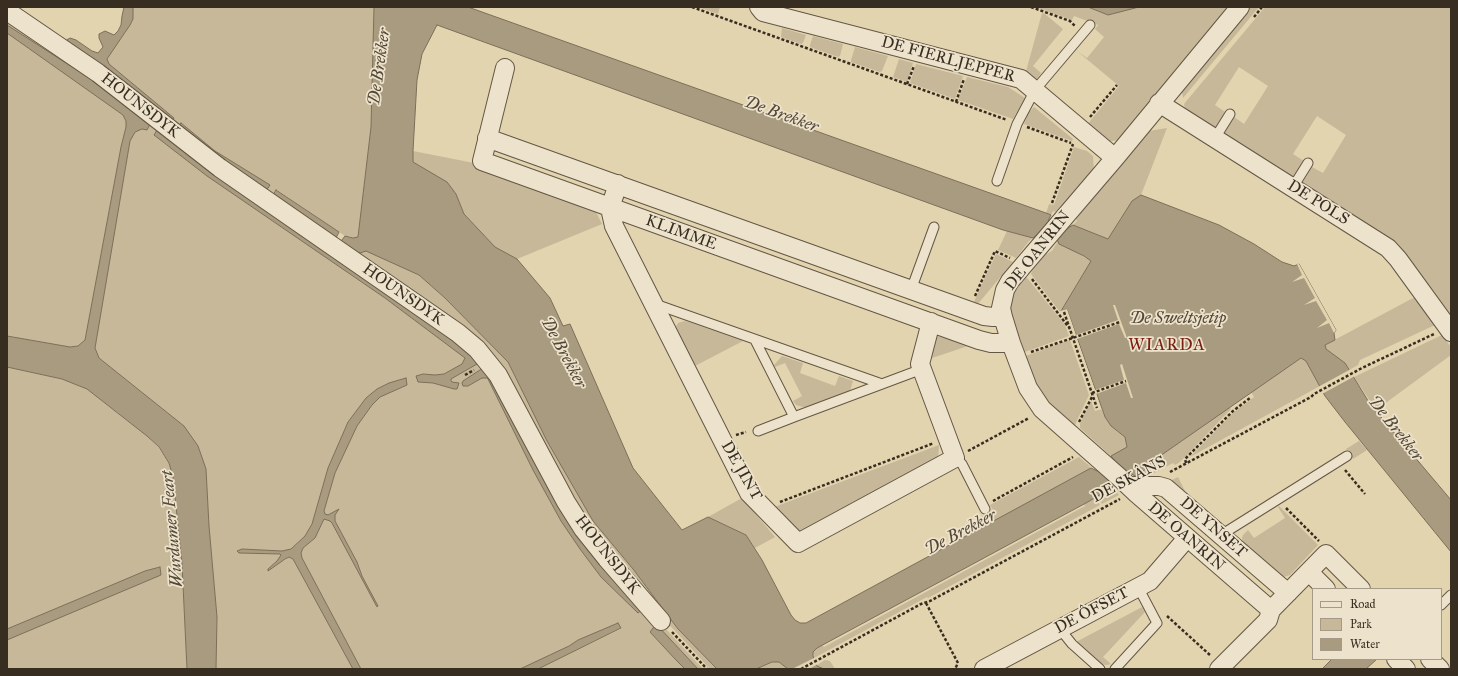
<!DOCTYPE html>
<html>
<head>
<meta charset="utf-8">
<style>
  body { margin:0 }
  #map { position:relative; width:1458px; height:676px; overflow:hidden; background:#e3d4b0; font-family:"IM FELL Great Primer",serif }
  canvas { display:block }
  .frame { position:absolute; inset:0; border:8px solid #382d21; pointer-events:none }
  .legend { position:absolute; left:1312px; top:588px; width:130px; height:72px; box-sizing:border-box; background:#ede3cc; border:1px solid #a59a88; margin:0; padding:5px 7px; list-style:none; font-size:12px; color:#382d21 }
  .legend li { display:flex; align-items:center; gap:8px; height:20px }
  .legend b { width:20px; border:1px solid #a59a88 }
</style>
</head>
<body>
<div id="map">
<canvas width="1458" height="676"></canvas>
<div class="frame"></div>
<ul class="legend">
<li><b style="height:5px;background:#ede3cc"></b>Road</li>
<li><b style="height:11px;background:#c6b898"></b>Park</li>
<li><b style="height:11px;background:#a99b7f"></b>Water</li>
</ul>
</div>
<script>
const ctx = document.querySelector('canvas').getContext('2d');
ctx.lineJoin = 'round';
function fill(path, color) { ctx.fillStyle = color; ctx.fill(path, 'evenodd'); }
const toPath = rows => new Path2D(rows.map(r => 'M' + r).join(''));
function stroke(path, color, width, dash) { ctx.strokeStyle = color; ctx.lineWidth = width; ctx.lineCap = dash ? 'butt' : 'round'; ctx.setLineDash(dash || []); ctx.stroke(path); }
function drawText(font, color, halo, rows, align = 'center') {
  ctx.font = font + ' "IM FELL Great Primer",serif'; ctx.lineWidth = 3.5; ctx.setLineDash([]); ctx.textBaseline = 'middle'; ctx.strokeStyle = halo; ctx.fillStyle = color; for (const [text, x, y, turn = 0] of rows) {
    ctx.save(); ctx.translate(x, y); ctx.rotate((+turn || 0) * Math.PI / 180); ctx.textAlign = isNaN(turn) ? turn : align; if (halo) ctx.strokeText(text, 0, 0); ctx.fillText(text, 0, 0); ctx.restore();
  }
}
const green = toPath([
  [133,7,374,7,371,127,358,238,345,236,277,190,274,192,273,195,336,238,332,240,329,240,222,167,116,84,60,44,65,39,70,38,67,40,67,45,118,82,170,122,172,122,174,118,109,64,107,59,130,25,133,19],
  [181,123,215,151,269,185,268,188,265,190,261,188,205,151,177,128],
  [698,7,720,7,718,14],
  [1036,7,1088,7,1108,15,1139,7,1232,7,1120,140,1105,142,1086,126,1119,86,1077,51,1087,58,1104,37,1095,29,1098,25,1074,16,1072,20],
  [1247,7,1259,7,1183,98,1181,86],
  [1265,7,1451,7,1451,315,1446,318,1353,220,1355,216,1322,195,1320,199,1302,183,1312,167,1323,173,1346,135,1317,116,1293,154,1304,161,1295,176,1290,178,1271,168,1273,164,1242,144,1239,148,1223,135,1234,117,1244,124,1268,86,1239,67,1215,105,1225,112,1215,128,1212,129,1186,114,1184,104],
  [1042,13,1045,14,1063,29,1033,66,1041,73,1035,82,1025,75],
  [7,15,96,74,219,171,399,294,446,328,480,356,499,380,551,481,565,505,594,547,666,629,703,669,698,669,656,626,653,628,650,632,685,669,538,669,621,629,618,623,578,640,569,646,520,669,361,669,302,558,301,553,303,548,315,538,324,519,330,521,332,523,377,607,378,606,362,576,357,562,335,521,335,515,339,509,328,515,325,514,324,511,335,473,357,426,372,405,380,397,407,385,405,379,389,383,377,389,366,398,348,422,328,468,312,524,305,536,291,549,282,551,243,549,237,551,239,553,280,554,281,555,277,561,268,569,268,570,289,557,293,559,353,669,216,669,217,617,209,526,206,470,198,446,184,426,99,358,95,348,130,141,135,132,142,129,147,130,150,124,127,105,94,81,7,25],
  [157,131,212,172,386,291,475,355,477,358,477,364,451,379,450,381,452,382,459,383,457,389,454,389,433,383,418,382,416,376,423,374,435,375,444,374,462,364,465,358,385,298,207,176,154,135],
  [483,368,489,372,496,383,537,467,570,522,589,549,608,571,642,609,639,613,601,577,580,549,561,521,533,470,488,379,484,377,468,386,463,386,462,383,463,381],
  [782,28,806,35,803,43,801,44,781,37],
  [7,33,123,115,126,121,126,127,121,147,85,340,78,346,70,347,7,336],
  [813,36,843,44,840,56,838,57,810,47,810,45],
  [855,47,888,56,882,71,880,72,851,62,851,60],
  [899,59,913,63,907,82,893,77],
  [916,64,963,76,955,99,910,83],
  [967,77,1008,87,1025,98,1013,119,958,100],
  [1034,107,1073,139,1072,141,1024,124,1028,113],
  [1167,128,1141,195,1132,201,1108,239,1073,225,1077,221,1076,218,1149,131],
  [1074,147,1087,151,1093,156,1094,171,1070,201,1062,205,1056,212,1053,211,1051,215,1046,213,1049,204,1054,205],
  [413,151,474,163,473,166,595,210,602,224,517,259,495,247,464,214,456,194,429,172,413,162],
  [1007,231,1033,238,1029,241,1016,258,998,250],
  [1058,241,1091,261,1060,312,1031,274,1032,271,1045,255,1052,251],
  [338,244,366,250,419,275,445,298,508,362,547,441,593,521,633,569,678,629,717,669,710,669,652,606,610,559,510,391],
  [996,254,1013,262,977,305,973,304],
  [1024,274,1065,325,1069,336,1022,353,1008,306,1015,285],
  [1415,297,1435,325,1360,360,1358,365,1349,370,1345,363,1326,349,1325,345],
  [685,321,689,322,743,341,691,368,674,330,678,323],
  [1442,335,1451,347,1451,355,1376,410,1354,377],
  [935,336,955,339,971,345,932,358],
  [1070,340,1089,395,1073,429,1044,402,1023,357],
  [782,356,803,363,800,373,835,386,839,376,853,381,850,391,807,407,803,407,796,405,793,401,802,396,785,363,775,367,774,365],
  [1301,358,1306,361,1320,386,1190,457,1233,413,1254,397,1251,392],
  [7,367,62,379,87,389,147,436,158,447,169,463,173,477,182,564,187,669,7,669,7,640,161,575,160,567,145,571,7,629],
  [1091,401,1095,411,1101,409,1105,417,1111,426,1125,437,1127,447,1111,456,1080,428,1080,424],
  [1229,407,1231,409,1180,462,1175,465,1173,463,1141,480,1135,476,1154,464,1160,456],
  [1359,441,1367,450,1353,459,1346,449],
  [939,445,938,459,801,533,769,509],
  [1079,457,1092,468,1087,465,1091,468,987,525,982,516,993,510,990,505],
  [1178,477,1188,497,1166,483],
  [1113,487,1119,495,1102,504,1097,496],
  [1095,497,1100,505,928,598,927,597,814,658,813,652,817,648,822,645,824,647,1085,506,1084,504],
  [742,498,775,537,755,548,746,535,708,517],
  [1279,506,1318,545,1290,575,1283,577,1244,545,1242,538,1243,535,1248,530,1254,538,1285,518,1278,507],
  [1142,607,1145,612,1103,657,1111,664,1107,665,1100,664,1076,642],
  [825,660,830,661,835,669,824,669,817,666,817,665],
  [772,662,779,662,788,669,756,669]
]);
const water = toPath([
  [124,7,133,7,133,19,130,25,107,59,109,64,174,118,172,122,67,45,67,40,70,38,76,40,92,51,98,53,103,47,99,38,99,34,105,31,114,35,118,31,121,25,122,16,124,7],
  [374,7,468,7,1046,213,1051,215,1048,221,1068,228,1073,225,1108,239,1132,201,1141,195,1219,225,1254,244,1282,262,1294,266,1299,264,1336,330,1334,333,1335,340,1325,345,1326,349,1345,363,1370,404,1451,500,1451,552,1345,422,1325,396,1306,361,1301,358,1160,456,1154,464,1135,476,1128,472,1109,482,1113,487,1086,503,817,648,813,652,813,656,817,666,824,669,788,669,779,662,772,662,756,669,717,669,678,629,633,569,593,521,547,441,508,362,445,298,419,275,366,251,360,253,353,252,341,241,345,236,353,238,358,237,371,127,374,7],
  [437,25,1003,230,1033,238,1038,234,1058,241,1059,244,1084,256,1091,261,1061,311,1067,309,1105,417,1111,426,1125,437,1127,447,1111,456,1115,461,1097,471,1091,468,806,623,800,623,795,620,791,615,762,560,746,535,708,517,682,530,633,468,570,324,563,326,550,298,517,259,495,247,464,214,456,194,447,182,413,162,413,151,417,80,422,54,437,25],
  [1088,7,1139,7,1108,15,1088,7],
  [7,25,94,81,150,124,147,130,142,129,135,132,130,141,95,348,99,358,184,426,198,446,206,469,209,526,217,617,216,669,187,669,182,564,173,477,169,463,159,447,147,436,87,389,62,379,7,367,7,336,70,347,78,346,85,340,121,147,126,127,126,121,123,115,7,33,7,25],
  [181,123,215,151,270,185,268,188,265,190,177,128,181,123],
  [157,130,212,172,475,355,478,361,477,364,451,379,451,381,452,382,459,383,457,389,454,389,433,383,418,382,416,376,423,374,435,375,444,374,462,364,465,358,385,298,207,176,154,135,157,130],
  [276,190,339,232,336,238,273,195,276,190],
  [483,368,643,609,638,613,601,577,580,549,561,521,533,470,488,379,487,378,482,378,468,386,463,386,462,383,463,381,483,368],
  [406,378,407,385,380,397,372,405,357,426,335,473,324,511,325,514,328,515,339,509,335,515,335,521,357,562,362,576,378,606,377,607,332,523,330,521,324,519,315,538,303,548,301,553,302,558,361,669,353,669,293,559,289,557,285,559,268,571,268,569,277,561,281,555,280,554,239,553,237,551,242,549,282,551,291,549,305,536,312,524,328,468,348,422,366,398,377,389,389,383,406,378],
  [160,567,161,575,7,640,7,629,100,590,145,571,160,567],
  [618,623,621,628,538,669,520,669,569,646,578,640,618,623],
  [657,625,698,669,685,669,676,660,650,632,653,628,657,625],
  [1332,659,1377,659,1366,669,1322,669,1332,659]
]);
const pier = toPath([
  [1297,264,1299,264,1336,330,1334,333,1329,323,1317,328,1327,320,1316,301,1304,305,1315,298,1304,278,1292,282,1302,275],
  [1113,305,1115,305,1127,338,1125,338,1119,324,1077,339,1095,390,1124,380,1120,365,1122,364,1133,398,1131,398,1126,383,1096,394,1101,409,1099,410,1065,312,1061,313,1060,311,1067,309,1076,335,1118,320],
  [1351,369,1355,376,1322,394,1318,387],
  [816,657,818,664,809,669,792,669]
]);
const path = toPath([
  [692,7,1007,120],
  [1031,7,1070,21,1076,27],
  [1254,17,1262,7],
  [907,84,914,66],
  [956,102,964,79],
  [1090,117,1117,85],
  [1027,127,1071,143],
  [1052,203,1073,144],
  [1032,279,1070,329],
  [975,296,995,251,1010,258],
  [1064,312,1097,408],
  [1031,352,1120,322],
  [465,375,474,370],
  [1092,393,1126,381],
  [1079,422,1093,395],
  [736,435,746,432],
  [968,451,1029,418],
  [1186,463,1185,459,1233,411,1250,398,1249,397],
  [1345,470,1365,494],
  [1170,472,1311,397,1314,394,1362,368,1434,334],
  [993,501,1073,457],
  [780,502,934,443],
  [1286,508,1319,541],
  [926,603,958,663,955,669],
  [1167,616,1211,656],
  [672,632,707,669],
  [801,669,921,604,930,601,1120,499]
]);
const service = toPath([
  [1215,138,1230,114],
  [997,181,1017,124,1035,90,1090,25],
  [1293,187,1308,163],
  [911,290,934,227],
  [655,304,882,384],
  [755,340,794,417,922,369],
  [758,431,794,417],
  [955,458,962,464,985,509],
  [1221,535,1347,456],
  [1441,605,1451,595],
  [1060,629,1072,644,1100,669],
  [1115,669,1157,623,1138,587]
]);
const minor = toPath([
  [759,7,763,12,1021,79,1115,158],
  [1240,7,1115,158,1010,281,1005,290,1001,308,1003,317,1011,343,1028,388,1042,409,1119,477,1137,494,1271,610],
  [7,11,98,73,220,168,458,333,477,349,498,375,566,502,583,529,607,559,661,621],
  [505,68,482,161,979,340,991,343,1011,343],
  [1159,103,1388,248,1398,259,1451,332],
  [487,138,984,316,993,317,1003,317],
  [618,184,610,208,614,226,749,493,798,543,955,458,920,364,931,322],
  [1129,486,1159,486,1166,488,1288,593],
  [1309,572,1326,589],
  [1396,659,1406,669],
  [1430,659,1440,669],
  [984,669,1150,581,1187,538],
  [1219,669,1268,620,1271,610,1326,554,1361,589]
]);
const streetNames = [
  ["DE FIERLJEPPER",948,60,15],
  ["HOUNSDYK",140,106,38],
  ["DE POLS",1318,203,32],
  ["KLIMME",681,233,20],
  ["DE OANRIN",1038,251,-52],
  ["HOUNSDYK",403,295,35],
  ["DE JINT",741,471,60],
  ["DE SKÂNS",1129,480,-28],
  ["DE YNSET",1213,528,41],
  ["DE OANRIN",1186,537,41],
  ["HOUNSDYK",607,555,52],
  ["DE ÔFSET",1092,611,-28]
];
const waterNames = [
  ["De Brekker",380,67,-82],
  ["De Brekker",781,115,20],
  ["De Sweltsjetip",1178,319],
  ["De Brekker",563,353,62],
  ["De Brekker",1395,429,52],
  ["Wurdumer Feart",173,529,-95],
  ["De Brekker",961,533,-28]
];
const neighbourhoodNames = [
  ["WIARDA",1167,346]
];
fill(green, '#c6b898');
fill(water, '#a99b7f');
stroke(water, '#7c6f59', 1);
fill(pier, '#e3d4b0');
stroke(service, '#635745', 11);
stroke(minor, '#635745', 20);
stroke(path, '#382d21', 2.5, [3, 2]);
stroke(service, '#ede3cc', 9);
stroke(minor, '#ede3cc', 18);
drawText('16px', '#382d21', '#ede3cc', streetNames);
drawText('italic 17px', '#544838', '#ede3cc', waterNames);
ctx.letterSpacing = '1px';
drawText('17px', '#7a1f14', '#ede3cc', neighbourhoodNames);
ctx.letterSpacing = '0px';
</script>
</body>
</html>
